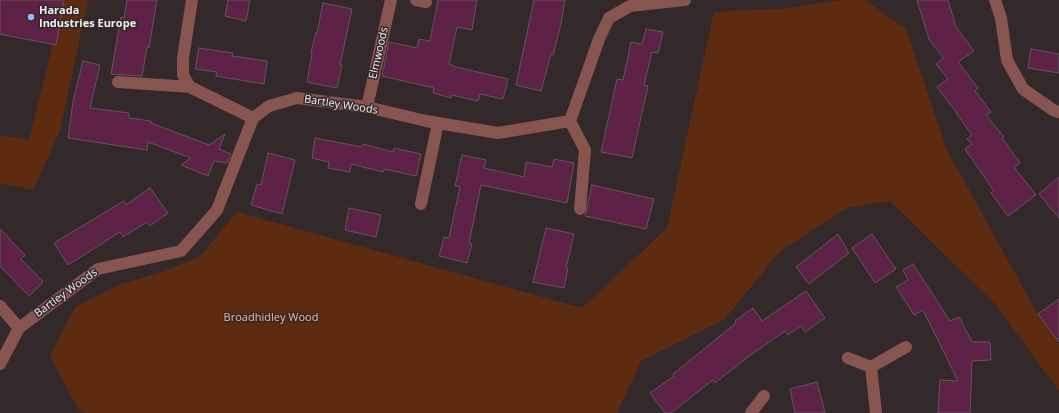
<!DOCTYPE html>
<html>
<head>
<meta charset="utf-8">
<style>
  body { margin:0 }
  canvas { display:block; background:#33282a }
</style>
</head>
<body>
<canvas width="1059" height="413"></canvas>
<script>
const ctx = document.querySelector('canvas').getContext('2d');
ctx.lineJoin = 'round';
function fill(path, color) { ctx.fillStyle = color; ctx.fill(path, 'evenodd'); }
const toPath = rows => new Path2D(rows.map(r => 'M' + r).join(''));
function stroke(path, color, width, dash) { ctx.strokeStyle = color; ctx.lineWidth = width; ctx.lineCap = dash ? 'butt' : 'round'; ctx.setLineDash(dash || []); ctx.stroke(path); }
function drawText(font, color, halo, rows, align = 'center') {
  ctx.font = font + ' "Open Sans",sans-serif'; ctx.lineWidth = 3; ctx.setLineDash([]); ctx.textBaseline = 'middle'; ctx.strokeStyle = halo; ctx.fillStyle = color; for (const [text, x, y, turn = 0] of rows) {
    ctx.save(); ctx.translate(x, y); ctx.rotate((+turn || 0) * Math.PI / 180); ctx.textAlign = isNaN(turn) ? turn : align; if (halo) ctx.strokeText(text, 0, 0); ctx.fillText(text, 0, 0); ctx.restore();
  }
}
const green = toPath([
  [64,0,88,0,60,131,33,190,0,183,0,135,29,140],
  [840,0,865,0,906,29,947,150,1011,266,1038,314,1055,336,1059,344,1059,391,994,303,890,201,847,208,780,251,725,319,641,361,617,413,85,413,78,409,50,356,75,307,121,284,163,272,200,256,237,212,582,308,667,228,714,12,791,8]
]);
const building = toPath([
  [0,0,64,0,56,45,0,34,0,0],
  [127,0,157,0,149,48,147,47,142,76,111,74,121,17,124,18,127,0],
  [228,0,250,0,246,21,225,16,228,0],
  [438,0,477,0,472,30,457,27,449,64,456,67,508,79,503,99,480,94,478,101,452,95,451,98,433,93,434,88,382,76,389,42,417,48,419,39,430,41,438,0],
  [534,0,565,0,561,24,553,55,551,54,541,91,516,85,534,0],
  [917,0,948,0,956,27,974,51,958,62,978,88,975,91,991,112,986,115,1004,137,1002,138,1020,163,1014,167,1036,195,1008,216,991,193,994,191,965,149,972,144,967,139,972,135,956,113,957,113,937,87,948,79,936,64,943,58,929,39,917,0],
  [323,3,352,9,340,65,342,65,337,88,307,82,312,53,311,53,316,32,317,33,323,3],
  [646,29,663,32,658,53,652,52,644,85,648,86,632,158,601,152,617,79,623,80,631,42,642,44,646,29],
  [199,48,233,53,232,56,267,61,264,84,216,76,217,72,195,69,199,48],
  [1031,49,1059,54,1059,73,1028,68,1031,49],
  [83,61,100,65,90,108,129,113,129,118,151,121,151,123,209,145,225,134,219,149,231,154,227,163,214,161,208,176,181,165,191,158,148,142,147,150,68,138,73,102,83,61],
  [315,138,362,147,363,144,393,152,394,148,421,154,416,176,384,169,383,172,351,164,350,172,328,168,329,162,312,158,315,138],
  [268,153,295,160,282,214,251,205,257,184,261,185,268,153],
  [462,155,486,160,484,168,524,177,526,162,552,167,554,159,574,163,567,203,481,185,469,243,472,244,467,263,439,256,444,237,449,238,460,187,455,186,462,155],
  [1059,177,1059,218,1039,194,1059,177],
  [592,185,654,199,646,229,585,216,592,185],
  [150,188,168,213,150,226,147,222,123,237,120,232,68,265,54,243,124,201,126,205,150,188],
  [349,208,381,215,376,237,345,230,349,208],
  [546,228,574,234,566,268,568,268,564,288,533,282,546,228],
  [0,229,25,255,21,259,43,282,29,296,0,266,0,229],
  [838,234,849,253,809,284,796,267,838,234],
  [872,234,896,269,875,283,852,248,872,234],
  [913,264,950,321,959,317,972,342,990,342,991,360,972,361,970,413,938,413,940,380,958,381,923,310,914,315,896,287,908,280,903,270,913,264],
  [806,291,825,318,805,332,801,326,788,335,785,331,749,356,715,383,713,380,671,413,665,413,650,393,674,376,673,374,736,323,735,321,753,308,762,321,806,291],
  [1059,299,1059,342,1038,314,1059,299],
  [817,382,825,413,795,413,790,389,817,382]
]);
const minor = toPath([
  [192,0,183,58,183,75,190,87,253,118],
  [416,0,426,2],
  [995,0,1001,18,1007,60,1023,89,1053,110,1059,112],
  [118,82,190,87],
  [367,107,391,0],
  [570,121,585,150,580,209],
  [421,204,438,123],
  [0,306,19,328],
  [848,358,871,367],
  [0,364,19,328,98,269,181,251,217,210,253,118,269,106,297,98,367,107,426,121,498,133,570,121,599,39,609,18,630,6,685,0],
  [751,413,764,396],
  [876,413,871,367,906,347]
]);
const markers = [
  [31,17,4,"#98b5fd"]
];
const poiNames = [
  ["Harada",39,11],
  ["Industries Europe",39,24]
];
const streetNames = [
  ["Elmwoods",379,53,-77],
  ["Bartley Woods",341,105,9],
  ["Bartley Woods",66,293,-36]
];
const parkNames = [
  ["Broadhidley Wood",271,318]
];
fill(green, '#5d2b0f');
fill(building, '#5d2245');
stroke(building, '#61565b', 1);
stroke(minor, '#88544f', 12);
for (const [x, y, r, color] of markers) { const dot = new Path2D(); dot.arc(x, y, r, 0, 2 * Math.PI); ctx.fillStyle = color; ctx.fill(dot); stroke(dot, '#33282a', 1.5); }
drawText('bold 11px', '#f7f0f1', '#33282a', poiNames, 'left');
drawText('11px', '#f7f0f1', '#33282a', streetNames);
drawText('11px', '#f4bba0', '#33282a', parkNames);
</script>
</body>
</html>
